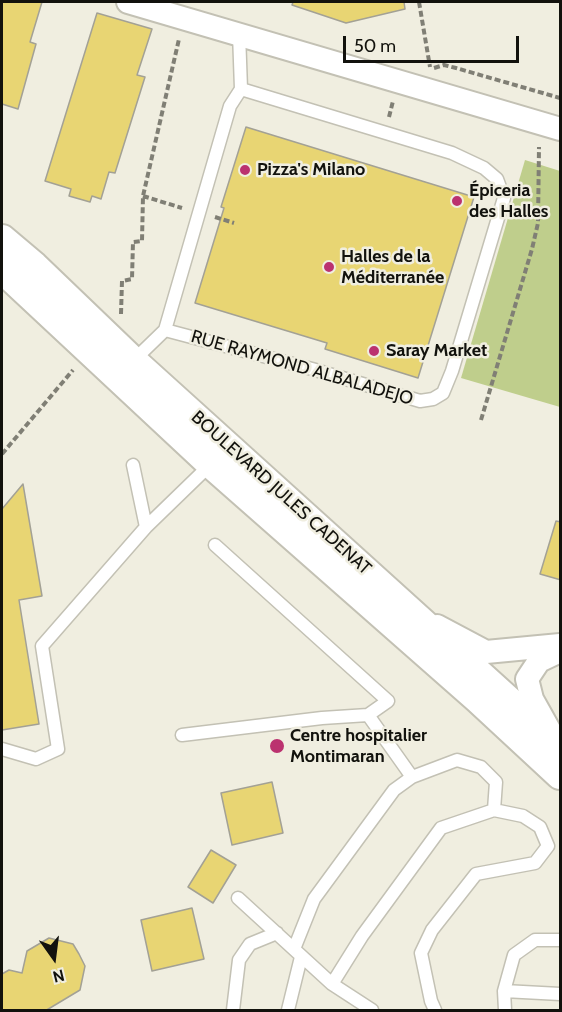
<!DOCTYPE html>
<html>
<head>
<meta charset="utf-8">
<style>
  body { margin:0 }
  #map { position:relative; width:562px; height:1012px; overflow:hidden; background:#f0eee0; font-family:Cabin,sans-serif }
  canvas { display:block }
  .frame { position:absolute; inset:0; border:3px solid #12120d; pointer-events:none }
  .north { position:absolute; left:24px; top:928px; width:60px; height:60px; -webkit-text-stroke:4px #f0eee0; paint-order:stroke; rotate:166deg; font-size:16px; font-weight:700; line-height:24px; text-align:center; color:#12120d }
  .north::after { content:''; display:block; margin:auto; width:21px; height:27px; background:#12120d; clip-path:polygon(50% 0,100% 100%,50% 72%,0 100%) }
  .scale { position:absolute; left:343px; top:36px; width:176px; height:27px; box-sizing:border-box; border:3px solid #12120d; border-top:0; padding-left:8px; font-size:18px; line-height:21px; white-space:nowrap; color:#12120d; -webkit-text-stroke:4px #f0eee0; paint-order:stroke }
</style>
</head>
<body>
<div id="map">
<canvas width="562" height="1012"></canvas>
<div class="frame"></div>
<div class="north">N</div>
<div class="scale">50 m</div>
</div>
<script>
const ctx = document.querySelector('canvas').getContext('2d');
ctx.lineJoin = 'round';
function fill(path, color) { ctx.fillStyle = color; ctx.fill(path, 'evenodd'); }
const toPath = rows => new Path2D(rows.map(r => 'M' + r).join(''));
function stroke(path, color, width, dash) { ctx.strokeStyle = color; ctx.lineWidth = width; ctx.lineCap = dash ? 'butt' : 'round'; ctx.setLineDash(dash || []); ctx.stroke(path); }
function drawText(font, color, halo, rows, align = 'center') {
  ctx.font = font + ' Cabin,sans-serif'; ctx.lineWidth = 5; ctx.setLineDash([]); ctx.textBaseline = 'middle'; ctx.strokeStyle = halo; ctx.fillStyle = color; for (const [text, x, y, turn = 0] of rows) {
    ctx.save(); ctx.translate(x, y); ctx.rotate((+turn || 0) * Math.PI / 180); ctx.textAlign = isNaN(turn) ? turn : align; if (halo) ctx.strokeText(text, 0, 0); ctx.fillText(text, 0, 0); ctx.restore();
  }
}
const green = toPath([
  [525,160,560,171,560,407,461,378]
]);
const building = toPath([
  [2,2,42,2,30,42,36,44,18,109,2,104,2,2],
  [293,2,404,2,405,9,346,23,292,5,293,2],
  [97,13,152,29,137,75,145,77,115,173,109,172,101,199,92,196,90,202,69,196,71,189,45,181,97,13],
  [246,127,474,197,418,378,325,349,327,343,195,303,224,208,221,207,246,127],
  [23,484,42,596,19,600,39,724,2,730,2,509,23,484],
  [556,521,561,522,561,580,540,574,556,521],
  [272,782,283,833,232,845,221,793,272,782],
  [211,850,236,865,213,903,188,887,211,850],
  [192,908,204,959,152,971,141,920,192,908],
  [49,938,73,944,79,954,85,966,80,990,45,1011,2,1011,2,974,9,970,22,973,27,951,49,938]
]);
const path = toPath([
  [419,2,430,67],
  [434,68,444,65,456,68,560,98],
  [389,117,393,101],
  [143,196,182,208],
  [215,217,234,223],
  [121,314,122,281,132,279,133,242,142,241,143,196,179,39],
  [481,420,532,249,538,223,539,147],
  [2,454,73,370]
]);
const service = toPath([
  [165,330,312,369,420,401,433,399,443,393,452,371,504,198,497,179,484,168,452,153,241,89],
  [133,361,165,330,230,106,241,89,239,33],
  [133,465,146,527],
  [368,715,412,777],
  [182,735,322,718,368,715,388,701,215,545],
  [2,749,36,759,58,749,42,646,146,527,211,464],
  [238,898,332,984,372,1010],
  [294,949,314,899,394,790,412,777,457,760,481,767,496,782,494,810],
  [332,984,362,936,441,828,494,810,523,816,540,827,548,846,535,863,476,874,432,930,421,953,431,1001,435,1010],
  [504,991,560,994],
  [233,1010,239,960,250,944,277,933],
  [288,1010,301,957],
  [505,1010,504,991,514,955,535,940,560,940]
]);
const minor = toPath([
  [128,2,560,129],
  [437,626,486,652,560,645],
  [551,733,532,699,527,679,539,661,560,651]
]);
const tertiary = toPath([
  [2,239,34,266,133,361,560,747],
  [2,269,211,464,478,699,560,775]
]);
const markers = [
  [245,170,6,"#bb326f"],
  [457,201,6,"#bb326f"],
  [329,267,6,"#bb326f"],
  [374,351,6,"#bb326f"],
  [277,746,8,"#bb326f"]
];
const poiNames = [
  ["Pizza's Milano",257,170],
  ["Épiceria",469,191],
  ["des Halles",469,212],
  ["Halles de la",341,257],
  ["Méditerranée",341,278],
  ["Saray Market",386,351],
  ["Centre hospitalier",290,736],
  ["Montimaran",290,757]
];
const streetNames = [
  ["RUE RAYMOND ALBALADEJO",302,368,16],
  ["BOULEVARD JULES CADENAT",281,493,42]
];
fill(green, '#bfce8c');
fill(building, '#e8d573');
stroke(building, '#a3a195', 1.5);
stroke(service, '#c3c1b4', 15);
stroke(minor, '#c3c1b4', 26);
stroke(tertiary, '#c3c1b4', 32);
stroke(path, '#807f75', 4, [6, 3]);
stroke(service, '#fff', 12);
stroke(minor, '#fff', 22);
stroke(tertiary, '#fff', 28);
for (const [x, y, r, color] of markers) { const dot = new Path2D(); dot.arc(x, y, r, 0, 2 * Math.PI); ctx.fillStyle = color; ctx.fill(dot); stroke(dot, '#f0eee0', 2); }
drawText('bold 18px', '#12120d', '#f0eee0', poiNames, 'left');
drawText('18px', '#12120d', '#f0eee0', streetNames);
</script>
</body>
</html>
